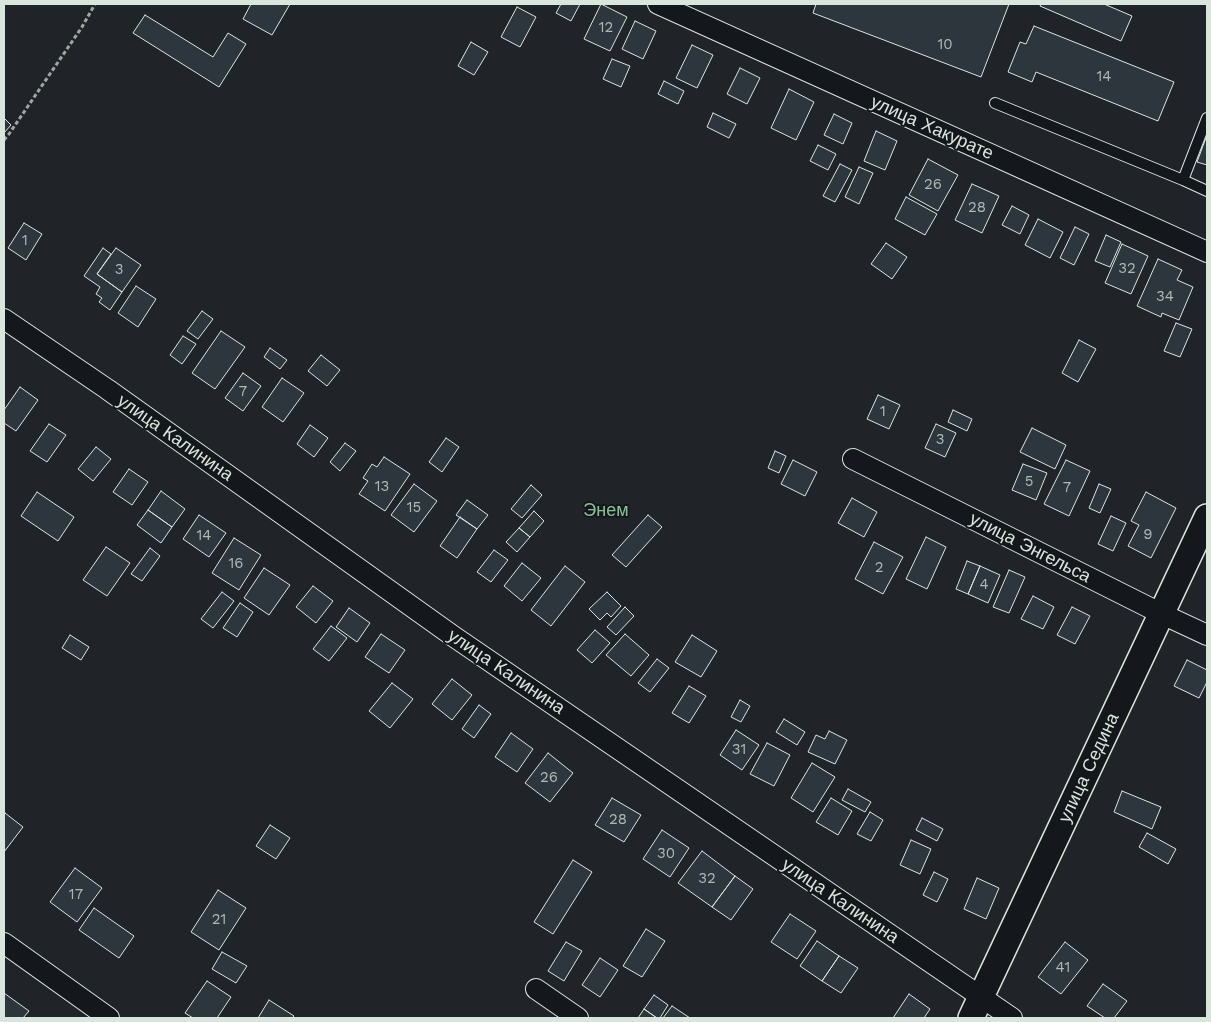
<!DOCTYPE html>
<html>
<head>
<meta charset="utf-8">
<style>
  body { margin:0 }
  #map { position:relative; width:1211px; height:1022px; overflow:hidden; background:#14181c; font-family:"Work Sans",sans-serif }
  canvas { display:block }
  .frame { position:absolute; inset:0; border:5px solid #d8e6dc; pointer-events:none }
</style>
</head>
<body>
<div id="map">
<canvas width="1211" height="1022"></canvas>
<div class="frame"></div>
</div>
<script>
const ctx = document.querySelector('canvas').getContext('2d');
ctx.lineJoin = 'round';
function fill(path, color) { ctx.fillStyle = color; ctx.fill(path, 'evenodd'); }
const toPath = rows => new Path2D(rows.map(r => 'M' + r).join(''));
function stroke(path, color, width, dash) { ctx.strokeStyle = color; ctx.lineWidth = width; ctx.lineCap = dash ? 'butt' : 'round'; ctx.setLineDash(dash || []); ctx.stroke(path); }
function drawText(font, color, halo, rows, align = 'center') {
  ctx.font = font + ' "Work Sans",sans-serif'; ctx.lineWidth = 4; ctx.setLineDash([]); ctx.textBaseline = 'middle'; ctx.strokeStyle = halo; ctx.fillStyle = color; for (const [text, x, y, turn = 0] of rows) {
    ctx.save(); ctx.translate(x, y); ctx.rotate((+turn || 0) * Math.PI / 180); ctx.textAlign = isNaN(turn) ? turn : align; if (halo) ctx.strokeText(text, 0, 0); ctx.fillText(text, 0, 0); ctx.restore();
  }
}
const green = toPath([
  [4,4,1207,4,1207,1018,4,1018,4,4]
]);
const building = toPath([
  [251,4,290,4,272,35,243,19,251,4],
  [561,4,580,4,571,21,556,13,561,4],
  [601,4,627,17,610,51,584,39,601,4],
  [816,4,1009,4,981,77,813,13,816,4],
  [1041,4,1104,4,1132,16,1121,41,1040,6,1041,4],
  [517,7,536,17,520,47,501,37,517,7],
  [145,15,213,57,228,33,246,44,219,87,133,33,145,15],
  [635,21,656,31,643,59,622,49,635,21],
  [1034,26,1174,82,1158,121,1036,72,1032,82,1008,72,1020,42,1026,44,1034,26],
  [471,42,488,52,474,75,458,66,471,42],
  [692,45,713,55,697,88,676,78,692,45],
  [612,59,630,66,621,87,603,79,612,59],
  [740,68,760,78,747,104,727,94,740,68],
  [664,81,684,91,678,104,658,94,664,81],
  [789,89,814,102,796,140,771,128,789,89],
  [713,113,736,124,729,138,707,127,713,113],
  [834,114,852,123,843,144,824,135,834,114],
  [4,118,11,125,4,133,4,118],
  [876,131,897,141,885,170,864,161,876,131],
  [1207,135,1207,165,1197,162,1207,135],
  [818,145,836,154,828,170,810,161,818,145],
  [928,159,958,175,938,211,909,195,928,159],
  [840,164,852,170,835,202,823,196,840,164],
  [859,167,873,173,859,204,845,197,859,167],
  [972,184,999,196,982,233,955,220,972,184],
  [906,197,937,214,925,235,895,219,906,197],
  [1012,206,1029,215,1020,234,1002,225,1012,206],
  [1038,219,1063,232,1050,258,1025,245,1038,219],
  [24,223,42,234,26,260,8,248,24,223],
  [1075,227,1089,234,1074,265,1060,258,1075,227],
  [1106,235,1121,242,1110,267,1095,261,1106,235],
  [886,243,907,257,892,279,871,264,886,243],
  [1122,244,1148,256,1131,294,1105,283,1122,244],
  [103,248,111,254,97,274,122,292,110,310,99,302,102,298,96,294,100,287,84,276,103,248],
  [116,248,141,265,122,292,97,274,116,248],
  [1158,259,1182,270,1177,280,1193,287,1179,320,1162,313,1161,317,1137,306,1158,259],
  [136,286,156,299,138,327,118,313,136,286],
  [202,311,213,319,198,339,187,331,202,311],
  [1176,323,1192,329,1180,357,1164,351,1176,323],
  [221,331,245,347,215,389,192,373,221,331],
  [183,336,196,344,182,364,170,355,183,336],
  [1079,340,1096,349,1078,382,1062,373,1079,340],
  [270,348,287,360,280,369,264,357,270,348],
  [321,355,340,370,327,386,308,371,321,355],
  [243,373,261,386,243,411,225,398,243,373],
  [282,378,304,393,283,422,262,407,282,378],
  [20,387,38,400,16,431,4,423,4,410,20,387],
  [878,395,900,405,889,429,867,419,878,395],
  [953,410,972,419,967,431,948,422,953,410],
  [49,424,66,435,47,462,30,451,49,424],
  [936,424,956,433,945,457,925,448,936,424],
  [310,425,328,438,314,457,297,444,310,425],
  [1032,428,1066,445,1055,469,1020,452,1032,428],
  [446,438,459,447,442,472,429,462,446,438],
  [345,443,356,451,340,471,330,462,345,443],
  [96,447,111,459,93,481,78,469,96,447],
  [775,451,786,456,779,473,768,468,775,451],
  [384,457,410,474,385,511,359,494,368,481,363,478,372,464,377,467,384,457],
  [793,460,817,472,805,496,781,484,793,460],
  [1066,460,1090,471,1069,516,1044,504,1066,460],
  [1023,464,1047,473,1036,500,1012,490,1023,464],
  [129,469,148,482,132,505,113,492,129,469],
  [414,484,437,501,414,532,391,515,414,484],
  [1099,484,1111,489,1100,513,1089,508,1099,484],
  [531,485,542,495,522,518,511,509,531,485],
  [161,491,185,509,172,527,148,510,161,491],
  [37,492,74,517,58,541,21,516,37,492],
  [1146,492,1176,508,1151,558,1128,546,1139,525,1131,521,1146,492],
  [852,498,877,512,864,537,838,523,852,498],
  [467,500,488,515,477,529,456,515,467,500],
  [148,510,172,527,161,543,137,525,148,510],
  [534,511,544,521,530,537,519,528,534,511],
  [199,515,226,533,209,557,183,539,199,515],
  [648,515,662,527,626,567,612,555,648,515],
  [1111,516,1126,523,1113,551,1098,544,1111,516],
  [460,517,477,529,457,558,440,546,460,517],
  [519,528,530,537,517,552,506,542,519,528],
  [926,537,946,547,927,589,906,579,926,537],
  [234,538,261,555,239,590,212,573,234,538],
  [874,542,903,557,883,594,855,579,874,542],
  [106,547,130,563,107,596,83,580,106,547],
  [150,548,160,556,142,581,131,574,150,548],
  [494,550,508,560,491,582,477,572,494,550],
  [967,561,980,566,968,594,956,589,967,561],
  [522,563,541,578,522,601,504,586,522,563],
  [565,566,585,582,551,626,531,610,565,566],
  [980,566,1000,575,988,603,968,594,980,566],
  [264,568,290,585,269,615,244,598,264,568],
  [1009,570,1025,577,1009,613,993,607,1009,570],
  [313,586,333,601,316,623,296,607,313,586],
  [222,592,234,601,213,628,201,619,222,592],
  [607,592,621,606,611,617,607,613,600,620,589,609,607,592],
  [1033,596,1054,607,1043,629,1021,619,1033,596],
  [240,603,253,612,237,637,223,628,240,603],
  [625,607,634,616,616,635,607,627,625,607],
  [1072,607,1090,616,1075,644,1057,635,1072,607],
  [349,608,370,623,357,642,336,627,349,608],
  [331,626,347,638,329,661,313,649,331,626],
  [595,630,610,643,592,663,577,650,595,630],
  [381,634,405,650,389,673,365,657,381,634],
  [625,634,649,655,631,676,606,655,625,634],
  [70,635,89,647,81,660,62,648,70,635],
  [692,635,717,651,701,677,675,662,692,635],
  [657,659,669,668,650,692,638,683,657,659],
  [1187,660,1207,670,1207,682,1199,698,1174,686,1187,660],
  [452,679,472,695,452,720,432,704,452,679],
  [392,683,413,699,390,728,369,711,392,683],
  [689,686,706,696,689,723,672,713,689,686],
  [740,700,750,706,741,722,731,717,740,700],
  [479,705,491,714,474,738,462,729,479,705],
  [784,719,805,732,797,745,776,732,784,719],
  [736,730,759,745,742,770,720,755,736,730],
  [829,731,847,740,835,764,808,752,816,735,825,739,829,731],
  [511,733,533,749,517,772,495,757,511,733],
  [767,743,790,755,774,786,750,774,767,743],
  [548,753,573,773,550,802,525,783,548,753],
  [812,763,835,777,813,812,791,798,812,763],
  [848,789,871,802,865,812,842,800,848,789],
  [1122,791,1161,807,1152,829,1114,812,1122,791],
  [612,798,641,815,624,842,595,825,612,798],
  [831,798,852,811,838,835,816,822,831,798],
  [870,812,883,820,871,841,857,834,870,812],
  [5,813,23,827,4,852,4,815,5,813],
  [922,818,943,829,937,841,916,830,922,818],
  [270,825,290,838,276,859,256,846,270,825],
  [662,830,689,848,670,877,643,859,662,830],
  [1147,833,1176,849,1168,864,1139,847,1147,833],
  [911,840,931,849,920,874,900,865,911,840],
  [702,851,735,876,712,907,678,883,702,851],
  [573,860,592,872,553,934,534,922,573,860],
  [75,868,102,888,77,922,50,902,75,868],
  [934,872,948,879,937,902,923,895,934,872],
  [735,876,753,889,731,920,712,907,735,876],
  [977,878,999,888,986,919,964,909,977,878],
  [218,890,246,908,219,950,191,932,218,890],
  [94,908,134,936,119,958,79,930,94,908],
  [790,914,816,931,797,959,771,942,790,914],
  [646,929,665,941,642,977,623,966,646,929],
  [817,941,839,956,822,981,800,966,817,941],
  [566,942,582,951,564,981,548,971,566,942],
  [1065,942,1088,960,1061,994,1038,977,1065,942],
  [222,952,247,966,236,983,212,969,222,952],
  [839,956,858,968,841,993,822,981,839,956],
  [600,958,618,970,600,997,582,985,600,958],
  [207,981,231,997,217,1018,193,1018,185,1013,207,981],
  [1103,984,1127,1001,1114,1018,1105,1018,1087,1006,1103,984],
  [4,993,29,1011,23,1018,4,1018,4,993],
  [909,994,930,1009,924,1018,893,1018,909,994],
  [654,995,668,1005,660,1018,657,1018,644,1009,654,995],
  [269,1000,294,1016,292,1018,258,1018,269,1000],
  [672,1006,690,1018,663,1018,672,1006],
  [644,1009,657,1018,638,1018,644,1009]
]);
const path = toPath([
  [4,140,9,134,82,27,95,4]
]);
const service = toPath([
  [995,103,1183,180,1207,118],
  [1183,180,1207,191]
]);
const minor = toPath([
  [658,4,1207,252],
  [4,319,107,389,453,636,1012,1018],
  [853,459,1162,614,1207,635],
  [4,943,109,1018],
  [536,989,578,1018]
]);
const tertiary = toPath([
  [971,1018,1207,517]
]);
const numberNames = [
  ["12",606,28],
  ["10",945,45],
  ["14",1104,77],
  ["26",933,185],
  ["28",977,208],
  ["1",25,241],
  ["32",1127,269],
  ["3",119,270],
  ["34",1165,297],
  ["7",243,392],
  ["1",883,412],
  ["3",940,440],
  ["5",1029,482],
  ["13",382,487],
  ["7",1067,488],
  ["15",414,508],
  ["9",1148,535],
  ["14",204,536],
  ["16",236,564],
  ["2",879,568],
  ["4",984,585],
  ["31",739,750],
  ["26",549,778],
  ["28",618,820],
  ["30",666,854],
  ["32",707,879],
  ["17",76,895],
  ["21",219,920],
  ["41",1063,968]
];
const streetNames = [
  ["улица Хакурате",932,128,24],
  ["улица Калинина",175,438,35],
  ["улица Энгельса",1030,548,27],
  ["улица Калинина",506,672,34],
  ["улица Седина",1089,768,-65],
  ["улица Калинина",840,901,34]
];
const parkNames = [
  ["Энем",606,511]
];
fill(green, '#202428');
stroke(green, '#939e99', 1);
fill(building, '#2c363c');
stroke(building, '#d8e6dc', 1);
stroke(service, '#d8e6dc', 12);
stroke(minor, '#d8e6dc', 22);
stroke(tertiary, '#d8e6dc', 28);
stroke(path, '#9da8a2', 3, [4, 2.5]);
stroke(service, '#14181c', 10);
stroke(minor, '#14181c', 20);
stroke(tertiary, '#14181c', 25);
drawText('15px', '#adbab4', null, numberNames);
drawText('18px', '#d8e6dc', '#14181c', streetNames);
drawText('18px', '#8ac095', '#14181c', parkNames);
</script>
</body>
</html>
